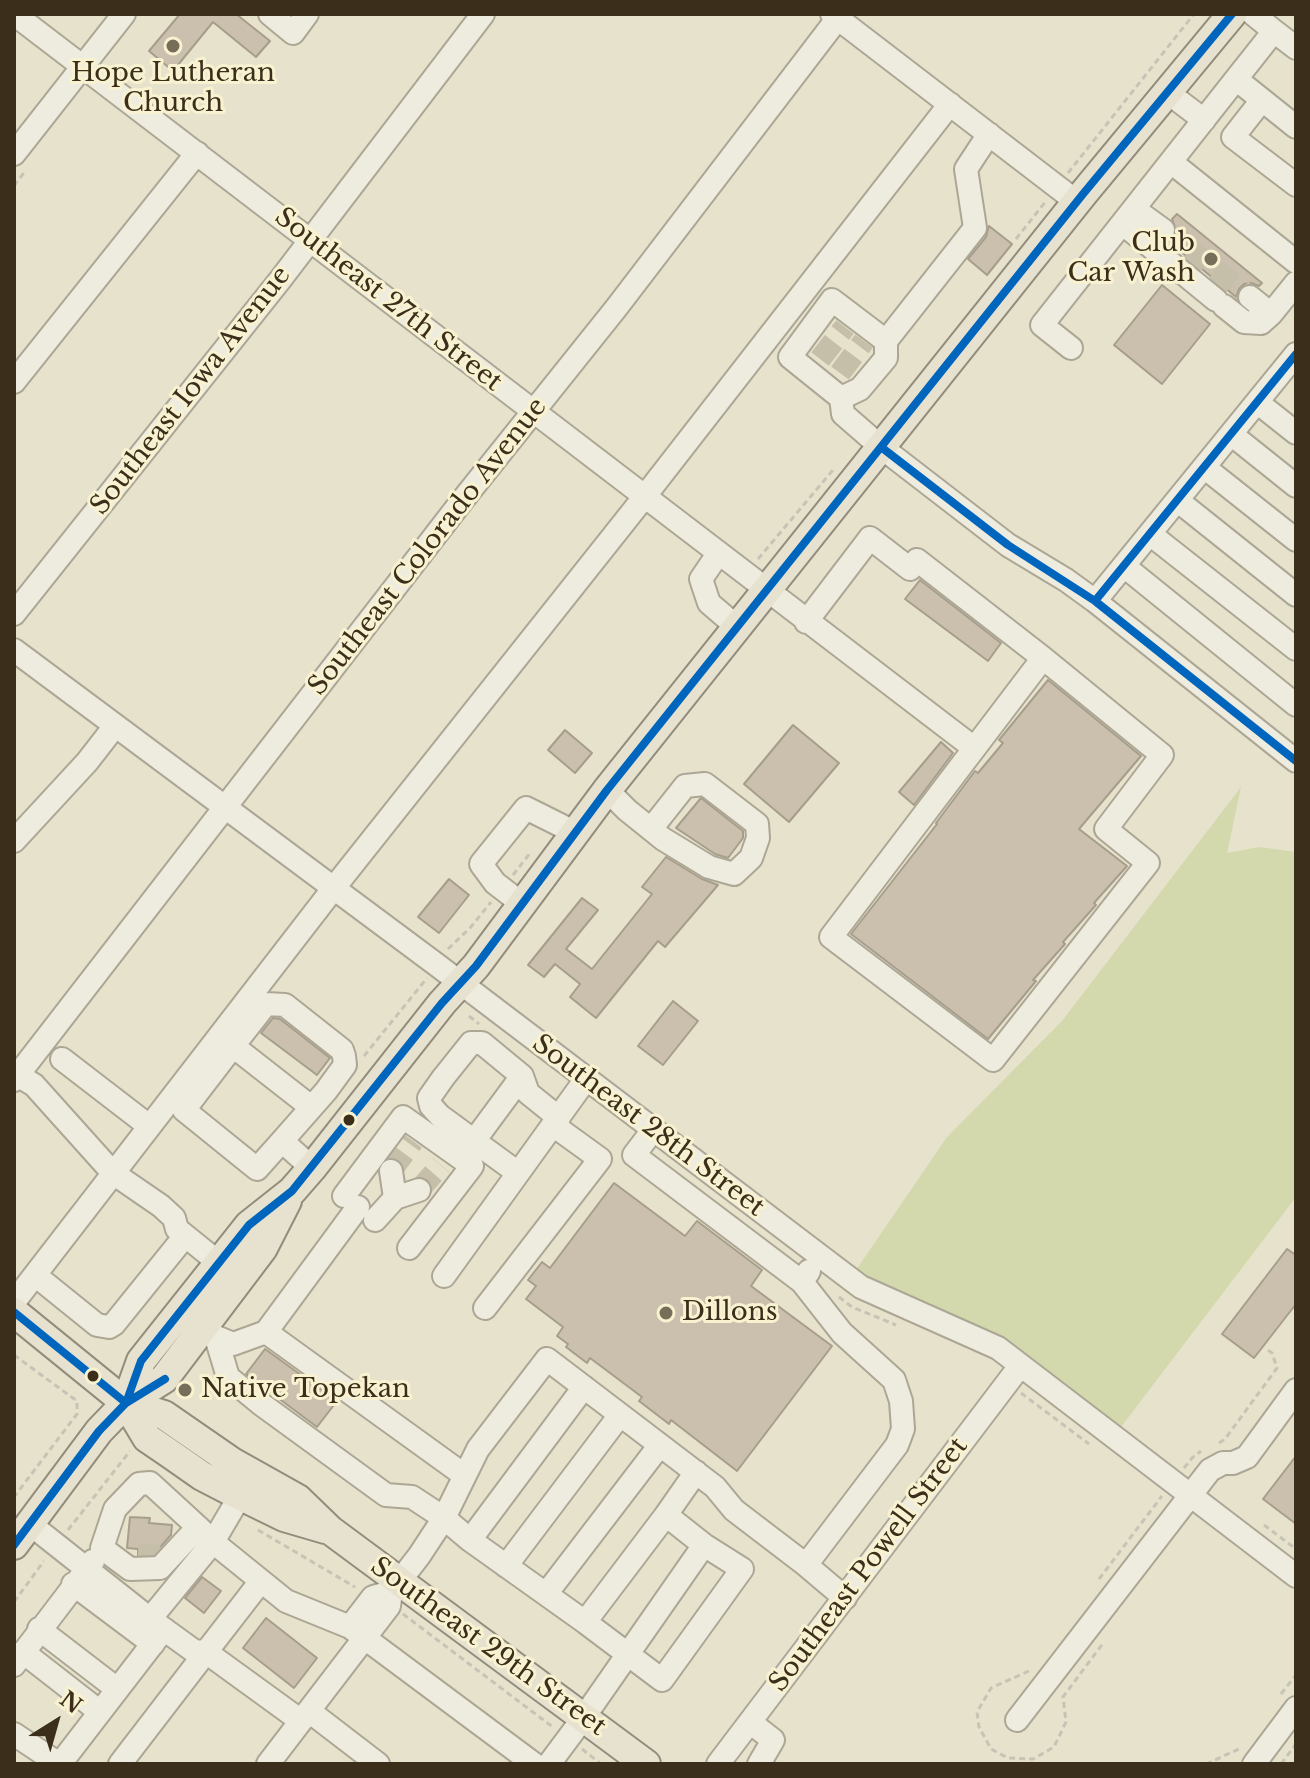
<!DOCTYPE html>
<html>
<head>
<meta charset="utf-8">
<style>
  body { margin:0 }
  #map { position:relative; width:1310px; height:1778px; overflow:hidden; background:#e7e2cc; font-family:"Libre Baskerville",serif }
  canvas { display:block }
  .frame { position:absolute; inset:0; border:16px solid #3b2f1c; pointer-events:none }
  .north { position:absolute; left:16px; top:1682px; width:80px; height:80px; -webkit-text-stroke:6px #f9f2d1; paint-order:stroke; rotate:37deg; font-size:22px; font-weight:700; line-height:32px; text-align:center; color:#3b2f1c }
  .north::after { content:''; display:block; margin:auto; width:28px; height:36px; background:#3b2f1c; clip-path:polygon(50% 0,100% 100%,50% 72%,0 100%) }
</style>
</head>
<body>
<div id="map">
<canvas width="1310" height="1778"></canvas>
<div class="frame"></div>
<div class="north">N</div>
</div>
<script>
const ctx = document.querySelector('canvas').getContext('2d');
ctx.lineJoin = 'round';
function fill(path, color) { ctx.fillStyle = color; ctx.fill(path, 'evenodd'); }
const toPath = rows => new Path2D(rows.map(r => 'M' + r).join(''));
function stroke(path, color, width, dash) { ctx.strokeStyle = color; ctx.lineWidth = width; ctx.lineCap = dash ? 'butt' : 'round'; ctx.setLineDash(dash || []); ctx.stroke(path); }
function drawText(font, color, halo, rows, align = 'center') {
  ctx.font = font + ' "Libre Baskerville",serif'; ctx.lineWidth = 6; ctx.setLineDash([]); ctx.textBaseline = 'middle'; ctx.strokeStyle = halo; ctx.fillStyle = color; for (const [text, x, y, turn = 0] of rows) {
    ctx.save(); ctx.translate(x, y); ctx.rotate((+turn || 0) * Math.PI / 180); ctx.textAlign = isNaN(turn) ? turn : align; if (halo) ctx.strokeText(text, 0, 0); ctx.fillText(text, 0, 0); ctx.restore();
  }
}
const green = toPath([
  [1241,787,1227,853,1259,847,1296,852,1296,1197,1121,1427,1000,1337,882,1287,856,1270,947,1137,1062,1021]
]);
const building = toPath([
  [180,14,236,14,270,41,256,57,213,22,173,71,149,51,180,14],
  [1177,214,1262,283,1259,286,1251,283,1244,284,1239,289,1236,297,1169,242,1177,232,1172,219,1177,214],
  [989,226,1012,244,987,275,968,259,986,237,989,226],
  [1162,285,1210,324,1162,384,1114,345,1162,285],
  [920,580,1001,643,988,661,905,599,920,580],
  [1048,680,1141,756,1079,829,1127,866,1094,903,1096,905,1063,942,1065,944,1033,980,1036,981,988,1039,851,934,937,824,936,823,975,771,978,773,1003,743,999,740,1048,680],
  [793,725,839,763,789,822,744,784,793,725],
  [565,730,592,753,575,773,548,750,565,730],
  [941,742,953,753,914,805,899,792,941,742],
  [701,798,743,831,743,838,728,858,715,854,676,828,701,798],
  [666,857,702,879,718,885,665,947,658,941,596,1018,570,997,580,984,555,964,544,977,528,965,582,898,598,910,566,949,592,969,652,894,642,887,666,857],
  [449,879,469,895,439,933,418,917,449,879],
  [673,1001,698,1021,663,1065,638,1046,673,1001],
  [273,1018,280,1019,330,1058,317,1075,261,1033,273,1018],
  [614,1183,685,1236,697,1221,762,1270,751,1286,832,1346,737,1471,671,1420,669,1424,639,1401,642,1397,590,1358,587,1363,566,1347,568,1344,557,1336,563,1327,526,1299,536,1286,528,1280,542,1262,550,1268,614,1183],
  [1287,1249,1296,1255,1296,1304,1254,1358,1222,1334,1287,1249],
  [265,1349,337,1401,317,1427,246,1374,265,1349],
  [1296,1456,1296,1524,1263,1499,1296,1456],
  [130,1517,150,1518,149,1523,172,1525,171,1535,154,1554,138,1555,138,1549,127,1548,130,1517],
  [202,1577,221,1591,204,1613,185,1598,202,1577],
  [266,1618,317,1658,294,1688,243,1648,266,1618]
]);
const minorTunnel = toPath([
  [1163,230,1250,297],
  [820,359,845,327],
  [840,373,864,341],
  [391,1171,413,1141],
  [419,1190,441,1165],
  [138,1555,160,1556]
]);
const path = toPath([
  [1068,173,1194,14],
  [14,186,26,170],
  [1016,239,1046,201],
  [758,559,833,470],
  [513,875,531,852],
  [448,949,470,928,491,902],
  [469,1016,479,1024],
  [364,1056,427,978],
  [839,1297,852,1307,896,1325],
  [14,1355,77,1401,77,1414,14,1497],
  [1021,1393,1089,1444],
  [1219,1443,1225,1439,1277,1368,1272,1353,1265,1348],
  [1184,1468,1192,1458,1201,1451],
  [1264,1525,1296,1549],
  [68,1530,130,1451],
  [258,1530,355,1587],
  [1099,1579,1162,1496],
  [14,1602,44,1561],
  [403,1614,554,1728],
  [1029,1671,991,1688,977,1712,979,1727,991,1749,1008,1758,1033,1759,1054,1747,1066,1722,1063,1697,1104,1642],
  [1281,1694,1296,1675],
  [582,1749,601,1764],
  [1206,1764,1241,1748],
  [1281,1764,1296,1744]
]);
const minor = toPath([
  [14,14,974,748],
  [270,14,293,33,307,14],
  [832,14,1077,202],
  [1274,31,1296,48],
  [1236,79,1274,31,1253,14],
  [1167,92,1204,120],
  [1262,100,1233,137,1296,185],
  [989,134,966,169,975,228,886,341,832,300,790,357,841,398,843,414,881,447,1008,545,1066,580,1095,601,1296,761],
  [14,154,124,14],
  [1171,162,1296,262],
  [1134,209,1163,230],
  [1123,224,1216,300],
  [1250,297,1271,314],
  [1224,306,1244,322,1261,323,1271,314,1296,283],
  [1071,348,1042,325,1236,79,1296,127],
  [14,382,197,153],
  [841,398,860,389,886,358,886,341],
  [1257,402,1296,433],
  [1231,434,1296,486],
  [1204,467,1296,540],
  [1177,500,1296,595],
  [1150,534,1296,649],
  [718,554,701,579,709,603,737,627],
  [1124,566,1296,705],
  [1095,601,1296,354],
  [14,614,280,280,483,14],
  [806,622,870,538,910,569,917,560,1043,658,1162,755,1106,829,1148,863,993,1060,831,937,1043,658],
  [14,650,437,965,861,1287,998,1348,1296,1576],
  [607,790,627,810,663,839,709,867,734,874,751,858,758,838,757,824,705,784,685,786,651,829],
  [14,841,87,762,115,726],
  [521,903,495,883,481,864,526,808,574,832],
  [233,1046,266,1004,285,1005,342,1050,344,1056,345,1065,326,1091,282,1141,257,1169,184,1110,233,1046,311,1107],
  [62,1059,149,1126],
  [14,1073,34,1085,113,1173,161,1206,174,1218,177,1229,229,1271],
  [14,1080,465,497,617,307,841,14],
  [653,1130,634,1155,802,1282,809,1271],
  [282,1141,312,1168],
  [474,1141,522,1076],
  [391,1171,395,1198,419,1190],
  [518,1173,440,1116,431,1106,429,1098,443,1078,471,1043,482,1043,522,1076,528,1093,559,1118],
  [344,1196,403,1117,472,1166,409,1248],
  [375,1220,395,1198],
  [35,1275,97,1325,109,1327,114,1324,185,1236],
  [444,1276,586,1079],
  [802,1282,842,1333,894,1380,901,1401,903,1429,897,1445,806,1565],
  [14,1302,333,889,645,496,950,104],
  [485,1308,600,1159,553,1125],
  [208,1330,216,1337,233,1344,266,1332,358,1207],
  [266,1332,464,1475],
  [216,1337,228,1377,261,1404,386,1495,412,1497,444,1518,470,1540,585,1622],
  [240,1496,213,1542,286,1601,350,1627,534,1764],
  [666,1515,585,1622,662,1680,742,1569,704,1545],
  [30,1524,150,1619,213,1542,198,1527,150,1483,139,1484,115,1509,102,1548,130,1569,160,1568,198,1527],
  [470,1540,584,1387],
  [506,1566,620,1415],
  [261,1581,206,1652,301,1721],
  [73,1584,153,1644],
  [546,1594,660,1445],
  [154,1622,194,1651,206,1652],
  [350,1627,373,1597,391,1592],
  [39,1629,117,1689],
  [23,1652,100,1712],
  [14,1665,93,1561],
  [309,1711,378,1764],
  [1017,1720,1210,1470,1223,1463,1233,1463,1247,1457,1296,1390],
  [750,1722,773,1740,759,1764],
  [14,1734,59,1764],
  [60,1764,164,1629],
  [120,1764,206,1652],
  [268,1764,389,1606,391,1592,419,1556,444,1518,478,1449,547,1359,715,1487,734,1510,806,1565,845,1598],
  [549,1764,584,1717,704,1545,666,1515,696,1472],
  [718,1764,1020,1366],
  [1254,1764,1296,1708]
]);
const major = toPath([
  [14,1312,126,1403,147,1438,169,1453,202,1476,229,1490,284,1517,325,1529],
  [126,1403,141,1361,249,1225,292,1191,312,1168,442,1003,476,966,607,790,1083,194,1232,14],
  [126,1403,164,1415,232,1462,298,1499,330,1530,646,1764],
  [14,1545,99,1431,126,1403,164,1379,263,1248,287,1201]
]);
const bus1 = toPath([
  [881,447,1008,545,1095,601,1296,761],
  [1095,601,1296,354],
  [14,1312,126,1403],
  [126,1403,141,1361,249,1225,292,1191,442,1003,476,966,607,790,1083,194,1232,14],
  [14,1545,99,1431,126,1403,165,1379]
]);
const markers = [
  [173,46,8,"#776e5a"],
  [1211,259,8,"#776e5a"],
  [349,1120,7,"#3b2f1c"],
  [666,1313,8,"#776e5a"],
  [93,1376,7,"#3b2f1c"],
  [185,1390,8,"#776e5a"]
];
const poiNames = [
  ["Hope Lutheran",173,74,"center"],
  ["Church",173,104,"center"],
  ["Club",1195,244,"right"],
  ["Car Wash",1195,274,"right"],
  ["Dillons",682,1313],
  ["Native Topekan",201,1390]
];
const streetNames = [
  ["Southeast 27th Street",388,300,38],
  ["Southeast Iowa Avenue",191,391,-52],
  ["Southeast Colorado Avenue",428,547,-52],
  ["Southeast 28th Street",648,1126,37],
  ["Southeast Powell Street",869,1565,-53],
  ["Southeast 29th Street",488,1647,36]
];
fill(green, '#d3d9ad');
fill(building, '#cbc0ad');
stroke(building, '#a79d8b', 2);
stroke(minorTunnel, '#c5bea9', 22, [22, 11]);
stroke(minor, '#aca695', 26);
stroke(major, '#918c7c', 32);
stroke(path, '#c7c3b5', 3, [6, 4]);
stroke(minor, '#eeebdf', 22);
stroke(major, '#e6e2cf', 28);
stroke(bus1, '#0065bd', 8);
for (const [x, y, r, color] of markers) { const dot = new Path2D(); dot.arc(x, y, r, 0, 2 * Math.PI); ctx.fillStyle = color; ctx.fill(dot); stroke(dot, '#f9f2d1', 3); }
drawText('26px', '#3b2f1c', '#f9f2d1', poiNames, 'left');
drawText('26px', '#3b2f1c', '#f9f2d1', streetNames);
</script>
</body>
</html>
